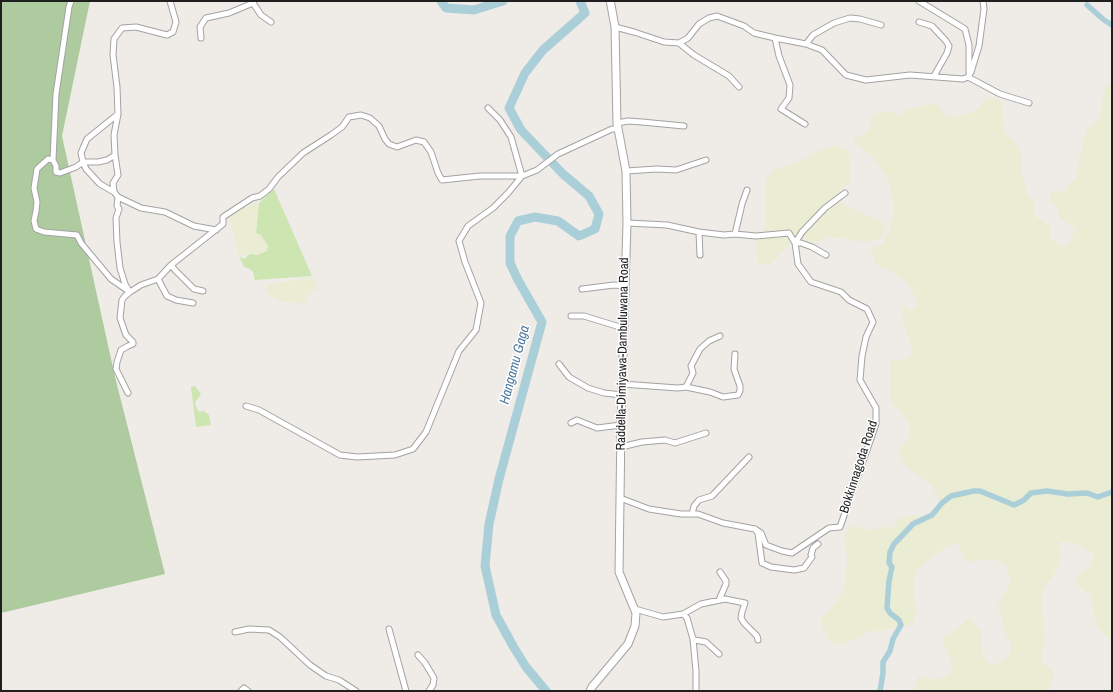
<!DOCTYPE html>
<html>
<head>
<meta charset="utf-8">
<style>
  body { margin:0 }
  #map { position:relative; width:1113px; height:692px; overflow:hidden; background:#efece7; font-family:"Archivo Narrow",sans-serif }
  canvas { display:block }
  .frame { position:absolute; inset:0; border:2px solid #1f1f1f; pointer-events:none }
</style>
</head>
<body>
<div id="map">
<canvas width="1113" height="692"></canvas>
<div class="frame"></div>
</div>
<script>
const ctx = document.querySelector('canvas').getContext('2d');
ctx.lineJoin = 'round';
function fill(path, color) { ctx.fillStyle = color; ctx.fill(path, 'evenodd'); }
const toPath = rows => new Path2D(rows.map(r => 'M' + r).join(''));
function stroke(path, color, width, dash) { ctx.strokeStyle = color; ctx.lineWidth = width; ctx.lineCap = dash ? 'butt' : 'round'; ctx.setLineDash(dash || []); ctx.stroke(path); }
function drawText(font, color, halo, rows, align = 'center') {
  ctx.font = font + ' "Archivo Narrow",sans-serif'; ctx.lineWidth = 3; ctx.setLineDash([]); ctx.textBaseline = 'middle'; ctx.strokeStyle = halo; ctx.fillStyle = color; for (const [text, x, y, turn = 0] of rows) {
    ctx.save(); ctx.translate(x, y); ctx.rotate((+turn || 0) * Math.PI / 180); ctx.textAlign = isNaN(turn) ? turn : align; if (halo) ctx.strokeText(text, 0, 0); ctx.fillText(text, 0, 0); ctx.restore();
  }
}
const farmland = toPath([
  [1112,82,1112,392,1110,398,1112,402,1112,643,1099,628,1093,613,1093,607,1091,599,1088,593,1083,591,1077,583,1075,577,1088,569,1094,557,1094,554,1086,550,1082,546,1062,541,1060,544,1059,550,1060,556,1059,567,1056,568,1055,572,1043,590,1041,599,1042,609,1044,619,1043,623,1044,644,1041,655,1042,660,1044,663,1054,672,1054,677,1048,691,916,691,915,685,918,676,936,680,946,677,952,672,951,660,942,640,945,635,953,632,960,627,969,618,978,627,982,633,981,645,983,656,988,663,994,664,1000,663,1006,658,1011,651,1011,642,1006,636,998,605,1010,585,1010,578,1007,567,1000,561,987,559,973,562,964,559,963,554,958,544,950,545,924,563,917,572,913,583,913,594,917,613,913,624,907,626,897,626,884,631,871,631,844,644,838,644,829,641,821,626,822,618,835,604,844,591,847,565,847,554,844,540,846,533,850,528,853,526,857,527,868,530,880,527,893,528,896,522,901,518,914,515,927,519,932,517,938,512,939,508,939,500,932,488,927,481,916,475,904,464,900,456,900,448,909,438,910,423,901,412,895,407,889,396,889,365,890,358,896,360,906,359,911,356,913,349,907,334,902,314,904,305,912,312,917,305,914,294,906,281,895,273,876,264,872,254,872,247,878,247,884,243,894,213,892,196,886,176,872,155,855,144,854,139,855,137,864,134,868,132,870,130,872,116,879,112,885,113,891,111,895,114,900,114,909,109,933,103,939,106,944,115,949,117,957,117,963,114,973,113,985,100,989,97,997,99,1002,104,1003,112,1003,122,1004,129,1008,136,1019,147,1022,154,1021,168,1025,186,1026,191,1033,201,1036,217,1048,225,1050,228,1049,238,1062,246,1064,246,1068,244,1071,241,1075,230,1069,224,1060,219,1055,205,1050,199,1050,194,1052,192,1059,191,1062,192,1065,190,1067,185,1076,178,1082,143,1087,130,1096,122,1100,116,1102,111,1101,104,1106,87],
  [835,145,848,150,850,163,851,182,840,190,839,203,879,220,886,228,882,238,865,242,841,238,828,238,812,244,799,235,771,264,759,264,755,246,766,225,765,211,766,180,774,169,802,160,820,150],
  [257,201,259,206,256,233,261,235,268,246,267,252,257,255,250,254,239,256,228,217],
  [313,277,318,290,311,290,312,295,304,296,306,304,280,302,266,292,268,285]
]);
const grass = toPath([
  [274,189,312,276,255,280,253,272,250,269,244,267,239,256,244,259,250,254,257,255,267,251,268,246,261,235,256,233,259,203],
  [195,386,201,394,195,402,196,407,199,412,204,411,209,415,211,425,196,427,191,387]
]);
const forest = toPath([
  [1,1,90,1,62,136,115,377,165,574,1,613]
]);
const canal = toPath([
  [1087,5,1104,20,1112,25],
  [880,691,883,673,883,662,890,651,893,639,901,625,899,620,890,613,887,608,889,581,892,567,889,563,890,552,894,544,913,524,932,515,942,503,951,496,974,491,980,491,1014,505,1024,500,1031,493,1047,491,1068,494,1087,493,1098,497,1112,492]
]);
const river = toPath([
  [441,1,446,8,474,10,503,1],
  [546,691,526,667,513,646,496,615,485,566,489,524,499,479,542,322,518,280,510,263,510,236,518,221,535,217,558,221,579,236,595,229,599,214,589,196,563,174,521,130,509,108,525,73,543,50,585,13,580,1]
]);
const minor = toPath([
  [919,1,965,29,969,45,969,72],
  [253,3,261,15,271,22],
  [919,22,932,26,946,41,949,46,947,53,934,76],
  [615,27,634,32,664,42,679,43,688,38,699,24,709,18,717,16,744,26,754,33,775,38,806,44,822,50,846,75,866,80,910,75,963,79,968,77,971,72,979,46,984,9,983,1],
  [201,38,200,27,206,18,229,13,253,3,254,1],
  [775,38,779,56,790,85,789,98,781,109,805,124],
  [679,43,694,55,729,76,739,87],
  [806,44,813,35,834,23,850,18,860,19,881,25],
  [968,77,1000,94,1029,103],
  [617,123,628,121,642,122,684,126],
  [115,155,118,175,113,183,114,192,118,197,141,208,165,212,194,226,216,230],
  [53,160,56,94,69,7,71,1],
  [626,171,657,169,676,170,706,160],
  [114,192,100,184,86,169,83,162,81,153,87,139,118,114],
  [118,197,117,206,119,209,116,218,117,242,120,268,125,284,129,291],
  [699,232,700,255],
  [735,234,742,204,747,190],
  [826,255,812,247,801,243,795,243,802,232,825,208,845,193],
  [171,265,175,270,194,289,203,291],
  [158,279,167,296,176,300,193,303],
  [582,289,614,285,625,286],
  [130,292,111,279,81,243,77,235,44,232,36,229,34,221,36,211,37,202,34,188,37,169,48,159,53,160,56,166,56,172,60,173,76,167,83,162,98,162,107,160,115,155,114,135,118,114,117,87,113,55,114,39,122,28,136,27,167,35,173,32,176,22,170,1],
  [571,316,584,316,623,328],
  [559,364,569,377,588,388,604,393,622,395],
  [622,384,678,388,686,387,710,392,723,397,738,395,740,391,740,386,734,369,735,354],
  [686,387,693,373,691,366,700,349,709,341,720,336],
  [128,393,116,369,117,362,121,350,128,346,133,344,133,342,126,335,120,318,122,300,125,296,130,292,141,285,158,279,171,265,223,224,223,217,252,198,260,196,269,189,278,177,303,153,331,135,342,127,349,117,361,115,370,118,379,126,385,139,389,144,397,147,416,140,424,142,431,152,438,173,442,180,480,176,522,176,537,170,558,154,612,129,618,129],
  [246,406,259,410,340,455,357,457,395,455,413,449,426,432,459,351,476,330,481,303,465,262,459,241,468,226,493,208,508,193,522,176,511,137,500,120,488,108],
  [571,423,577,420,597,428,621,425],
  [621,447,642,442,665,440,675,443,706,433],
  [620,498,649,509,681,514,698,514,723,523,755,529,761,533,766,545,782,551,792,553,829,528,840,527,876,424,876,408,860,380,862,356,866,337,873,322,867,309,849,300,841,292,811,282,798,264,795,243,789,233,756,236,735,234,724,235,699,232,667,225,627,223],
  [692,514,694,506,699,500,712,496,749,457],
  [755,529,758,533,762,563,771,567,794,570,804,568,812,557,811,555,813,548,818,544],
  [719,600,726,584,726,581,720,572],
  [635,609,663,617,683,614,687,618,693,639,695,640,706,642,719,654],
  [683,614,701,604,725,599,745,603,742,612,741,618,744,623,757,636,758,640],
  [389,629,406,691],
  [235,632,249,629,269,630,280,637,310,665,326,676,339,680,356,691],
  [693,639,696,671,696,691],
  [418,655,425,663,434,678,433,685,429,691],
  [241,691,244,688,248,691]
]);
const tertiary = toPath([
  [590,691,592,687,628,644,635,626,636,613,619,572,621,425,627,223,626,171,617,123,615,27,611,5,610,1]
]);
const streetNames = [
  ["Raddella-Dimiyawa-Dambuluwana Road",623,354,-89],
  ["Bokkinnagoda Road",859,467,-72]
];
const waterNames = [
  ["Hangamu Gaga",515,365,-75]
];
fill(farmland, '#ebecd4');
fill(grass, '#cce5b1');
fill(forest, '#adcb9f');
stroke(canal, '#abcfd9', 5.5);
stroke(river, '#abcfd9', 9);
stroke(minor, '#a3a3a3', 7);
stroke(tertiary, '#a3a3a3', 9);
stroke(minor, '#fff', 5);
stroke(tertiary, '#fff', 7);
drawText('13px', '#1f1f1f', '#fff', streetNames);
drawText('italic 14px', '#507aa0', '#fff', waterNames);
</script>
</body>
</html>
